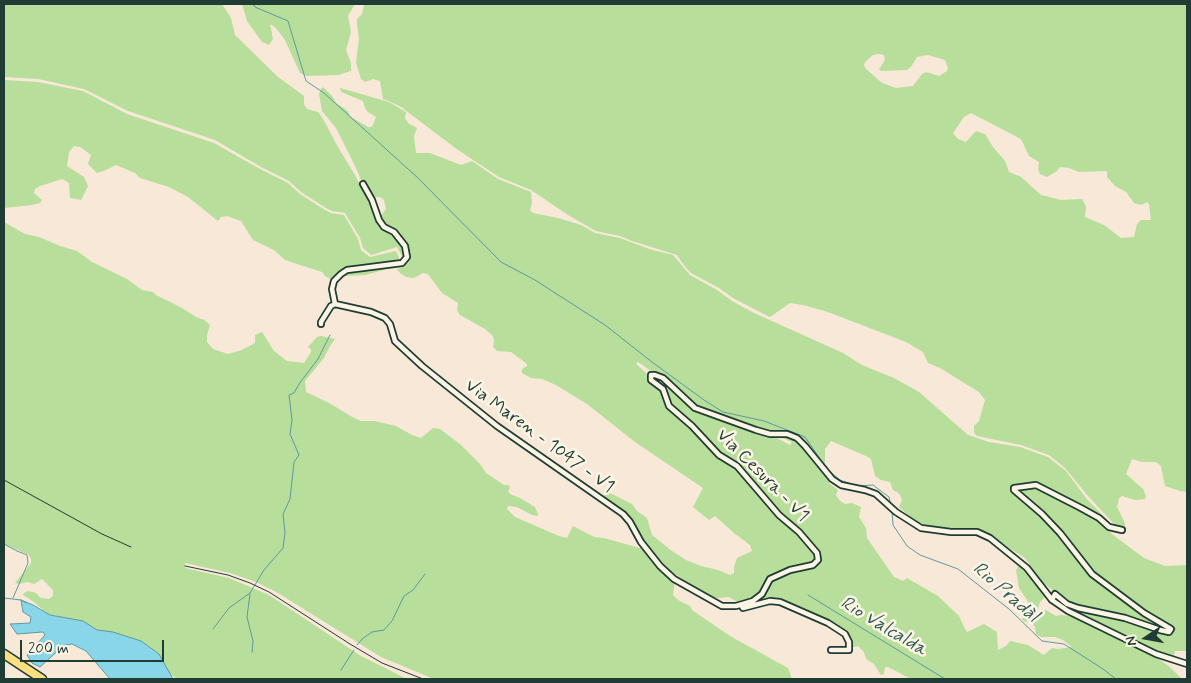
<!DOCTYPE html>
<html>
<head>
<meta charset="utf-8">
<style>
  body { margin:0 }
  #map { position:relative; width:1191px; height:683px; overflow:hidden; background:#f8e8d7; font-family:Mynerve,sans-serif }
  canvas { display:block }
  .frame { position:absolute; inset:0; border:5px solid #1f3d34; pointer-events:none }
  .north { position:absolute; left:1121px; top:613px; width:50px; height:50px; -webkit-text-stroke:4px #fcf5e5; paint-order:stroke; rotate:258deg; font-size:14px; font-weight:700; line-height:20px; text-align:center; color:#1f3d34 }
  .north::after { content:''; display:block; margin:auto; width:18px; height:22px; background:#1f3d34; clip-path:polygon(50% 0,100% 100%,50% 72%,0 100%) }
  .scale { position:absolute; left:20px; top:640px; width:144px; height:22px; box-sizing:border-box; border:2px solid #1f3d34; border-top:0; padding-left:6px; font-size:15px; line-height:18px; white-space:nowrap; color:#1f3d34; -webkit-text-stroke:4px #fcf5e5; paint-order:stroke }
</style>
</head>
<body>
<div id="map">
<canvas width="1191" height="683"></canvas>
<div class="frame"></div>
<div class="north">N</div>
<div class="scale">200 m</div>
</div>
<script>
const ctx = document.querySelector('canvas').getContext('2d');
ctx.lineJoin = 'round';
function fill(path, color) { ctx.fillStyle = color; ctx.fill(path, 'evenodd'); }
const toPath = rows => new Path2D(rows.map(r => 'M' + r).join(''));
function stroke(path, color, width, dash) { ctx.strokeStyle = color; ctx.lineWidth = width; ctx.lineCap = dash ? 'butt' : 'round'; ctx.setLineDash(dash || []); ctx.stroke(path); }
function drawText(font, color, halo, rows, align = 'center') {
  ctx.font = font + ' Mynerve,sans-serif'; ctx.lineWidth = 5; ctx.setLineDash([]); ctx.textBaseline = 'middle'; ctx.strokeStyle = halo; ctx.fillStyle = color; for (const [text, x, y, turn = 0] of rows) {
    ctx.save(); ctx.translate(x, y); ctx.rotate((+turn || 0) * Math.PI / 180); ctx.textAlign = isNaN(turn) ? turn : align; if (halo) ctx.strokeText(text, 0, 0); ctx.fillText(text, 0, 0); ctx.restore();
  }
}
const green = toPath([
  [4,4,222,4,231,18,235,35,278,77,304,96,304,104,307,109,318,112,323,119,338,147,355,175,381,227,386,232,393,236,403,247,406,254,404,260,397,247,371,255,363,248,360,238,345,213,332,211,326,208,301,192,289,181,261,167,215,140,128,111,84,89,38,79,4,77],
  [242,4,355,4,348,16,351,32,346,50,351,63,351,71,338,75,307,76,300,73,285,40,275,27,270,24,273,39,269,45,262,42,247,21],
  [362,4,1187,4,1187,492,1180,491,1165,486,1161,466,1156,462,1142,462,1132,459,1126,474,1143,489,1146,496,1145,499,1135,500,1122,496,1119,498,1117,507,1125,523,1125,527,1122,528,1116,526,1088,496,1065,468,1049,455,1021,445,977,436,974,433,974,426,979,421,985,400,979,392,940,368,928,363,923,352,906,342,828,312,803,305,790,303,770,317,762,313,733,298,719,288,691,273,683,264,677,255,632,241,620,236,596,231,568,215,531,190,499,177,458,150,401,107,389,101,383,99,380,81,373,79,365,82,361,79,356,63,359,38,357,25,357,19,362,14,364,5],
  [879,54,884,55,885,60,879,69,881,71,907,70,911,67,917,57,928,55,945,60,948,68,947,71,939,76,926,72,922,74,913,86,896,88,882,83,865,68,864,64,866,61,873,55],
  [971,113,1021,139,1029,156,1039,162,1038,169,1040,174,1047,177,1057,171,1060,167,1069,168,1079,172,1107,171,1107,177,1115,186,1126,192,1134,203,1141,205,1147,202,1149,204,1151,220,1141,220,1137,224,1134,237,1121,238,1104,225,1085,217,1086,206,1082,199,1061,200,1041,195,1021,177,1009,172,1005,161,993,147,985,134,976,131,966,142,958,139,953,133,964,117],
  [4,80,38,82,83,91,127,114,214,143,260,169,288,183,300,194,325,210,331,213,344,215,358,239,361,250,370,257,396,251,402,265,365,275,343,276,334,281,325,276,322,272,285,260,274,250,253,240,241,221,227,216,221,217,218,221,188,197,169,187,140,178,135,173,116,165,106,170,97,173,88,164,91,155,80,147,74,146,69,152,67,166,84,177,88,186,81,200,70,198,69,183,62,179,40,186,35,189,34,193,42,200,40,203,32,205,4,208],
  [323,87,333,97,336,103,347,110,351,117,368,127,371,127,373,125,376,117,368,112,365,108,363,101,341,92,340,88,389,102,406,112,405,118,408,123,417,128,414,136,416,153,430,153,461,165,472,161,498,179,531,192,532,203,530,210,533,213,558,218,581,225,595,233,620,238,649,249,673,255,690,275,717,290,732,301,754,313,843,353,862,365,894,378,919,392,968,435,989,442,1020,447,1048,457,1066,471,1086,498,1113,526,1110,526,1092,512,1044,486,1028,483,1014,487,1057,533,1091,575,1168,630,1083,608,1067,602,1041,581,1025,558,990,536,970,529,937,528,916,522,899,507,902,500,900,495,897,492,893,490,890,482,881,480,875,476,871,459,866,456,831,441,825,449,825,463,823,466,800,439,763,431,696,407,654,373,638,362,636,364,646,373,649,381,661,390,669,409,684,421,735,468,746,482,798,534,815,554,815,561,809,565,790,569,772,575,767,579,761,593,753,600,739,603,729,597,718,598,708,596,695,588,672,572,658,558,648,546,628,514,604,496,608,492,632,504,637,511,647,518,652,535,672,551,686,560,701,566,718,570,730,575,734,573,734,567,737,558,752,551,750,545,734,533,715,516,709,520,693,507,703,488,635,442,587,404,556,385,542,379,531,378,522,373,522,369,527,366,527,364,511,352,497,351,493,347,494,341,493,336,485,329,460,315,457,310,458,303,442,293,428,274,423,273,416,277,412,278,406,277,400,273,397,269,401,268,406,264,408,253,404,245,379,218,386,209,384,200,380,197,373,197,370,191,364,188,357,170,336,128,322,111,319,94,321,89],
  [4,222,25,234,39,237,60,246,77,251,92,262,127,279,142,290,153,292,156,295,182,308,196,317,204,320,210,325,207,335,207,342,213,349,228,354,242,350,255,343,255,335,262,332,274,351,287,361,304,363,311,352,311,349,308,347,317,337,321,336,335,339,330,346,324,358,305,381,306,392,329,403,354,418,361,421,374,421,396,426,412,435,421,438,433,428,440,429,461,445,480,464,486,473,504,485,509,485,510,488,508,492,512,495,520,498,535,507,538,514,538,516,532,515,517,507,508,506,507,509,515,517,559,536,567,538,573,526,594,537,604,538,643,549,651,560,675,581,673,595,678,600,690,606,692,610,730,636,788,668,792,679,434,679,381,657,278,593,256,582,230,573,185,563,185,568,229,578,269,595,361,656,407,679,177,679,173,676,63,619,55,615,50,616,34,602,23,595,24,593,28,591,36,593,41,598,49,599,53,596,53,590,42,579,34,584,28,582,19,584,15,583,31,563,31,559,29,555,4,544],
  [654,376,662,380,684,402,703,414,756,433,773,436,790,445,792,442,777,436,787,436,798,442,830,480,829,483,838,490,836,495,840,501,845,504,852,503,861,507,859,517,866,528,867,538,894,577,903,581,907,578,938,596,959,616,964,627,967,632,984,624,997,632,998,650,1006,646,1010,641,1028,645,1044,655,1052,648,1058,649,1072,647,1063,640,1055,637,1041,637,1036,634,1035,627,1031,621,1024,622,1022,618,1023,613,1029,605,1027,600,1019,588,1016,570,1020,564,1046,596,1040,602,1036,614,1046,610,1056,616,1061,615,1077,617,1155,656,1171,668,1182,679,911,679,888,667,885,667,884,674,881,675,874,664,866,659,864,652,858,646,850,648,845,637,833,627,776,601,744,608,754,603,764,595,770,581,791,572,815,567,821,560,819,552,780,513,739,464,720,453,693,424,675,410,671,404,664,387,652,379],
  [1036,487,1044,490,1098,520,1113,535,1144,558,1165,566,1187,565,1187,651,1175,651,1174,655,1178,660,1156,653,1079,614,1064,606,1055,598,1058,598,1073,608,1082,611,1114,617,1164,633,1171,632,1128,597,1096,576,1053,523,1039,508,1016,490]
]);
const water = toPath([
  [21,600,33,605,50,615,83,621,97,630,113,632,141,641,159,654,173,679,110,679,86,651,72,644,66,645,61,648,40,667,32,663,27,655,45,635,43,632,17,634,10,624,30,623,31,617,23,612,21,600]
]);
const stream = toPath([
  [253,4,255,7,288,21,306,81,324,93,418,178,501,262,535,280,605,325,652,362,704,400,723,412,764,421,805,437,827,469,840,480,857,486,873,485,889,497,891,505],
  [892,511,893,525,907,546,920,555,958,569,1009,609,1042,641,1064,644,1103,669,1116,679],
  [4,544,17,551,27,555,28,563,13,598],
  [250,594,247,617,253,641,252,652],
  [808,595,945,679],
  [4,598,21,600,26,603],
  [213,629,229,608,250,593,264,570,283,548,285,533,283,514,290,499,294,462,299,455,290,434,292,420,289,395,294,393,299,384,318,359,330,335],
  [357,645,362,639,372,632,384,630,392,621,404,596,413,590,425,574],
  [341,670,354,650]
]);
const minor = toPath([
  [335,304,371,312,385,318,390,324,395,341,422,366,497,426,623,514,630,522,641,542,660,566,674,579,722,606,736,606,753,601,762,594,770,579,790,570,813,565,818,560,817,553,799,532,779,515,737,466,719,455,692,426,669,406,663,389,651,380,651,375,655,375,663,378,695,408,756,430,770,434,787,434,797,438,805,446,832,479,841,485,865,490,876,494,896,512,921,528,951,532,977,532,990,538,1027,568,1052,600,1068,611,1156,654,1187,664],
  [335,304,332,289,334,281,341,274,347,270,363,268,402,263,407,257,405,246,394,232,384,227,379,220,372,200,363,184],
  [321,324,321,322,331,306,335,304],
  [1052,600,1055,594,1067,604,1078,608,1125,618,1160,630,1169,632,1171,629,1144,613,1092,574,1060,533,1042,514,1014,490,1014,488,1036,485,1081,508,1099,518,1109,527,1122,530],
  [741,605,743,608,770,601,780,602,828,623,845,634,849,642,849,650,831,650]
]);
const primary = toPath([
  [4,654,42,679]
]);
const rail = toPath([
  [4,480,102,534,131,547],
  [185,566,228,575,250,583,269,592,350,644,382,663,423,679]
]);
const streetNames = [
  ["Via Maren - 1047 - V1",539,437,36],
  ["Via Cesura - V1",762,476,45]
];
const waterNames = [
  ["Rio Pradàl",1005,593,41],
  ["Rio Valcalda",883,627,31]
];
fill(green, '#b7de9a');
fill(water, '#89d6e8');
stroke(water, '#5f99a0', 1);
stroke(stream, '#5f99a0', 1);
stroke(minor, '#1f3d34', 8);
stroke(primary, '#1f3d34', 11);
stroke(minor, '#fcf5e5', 4.5);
stroke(primary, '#fddf80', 8);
stroke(rail, '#1f3d34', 1);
drawText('18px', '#1f3d34', '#fcf5e5', streetNames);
drawText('italic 19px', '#345c58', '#fcf5e5', waterNames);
</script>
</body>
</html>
